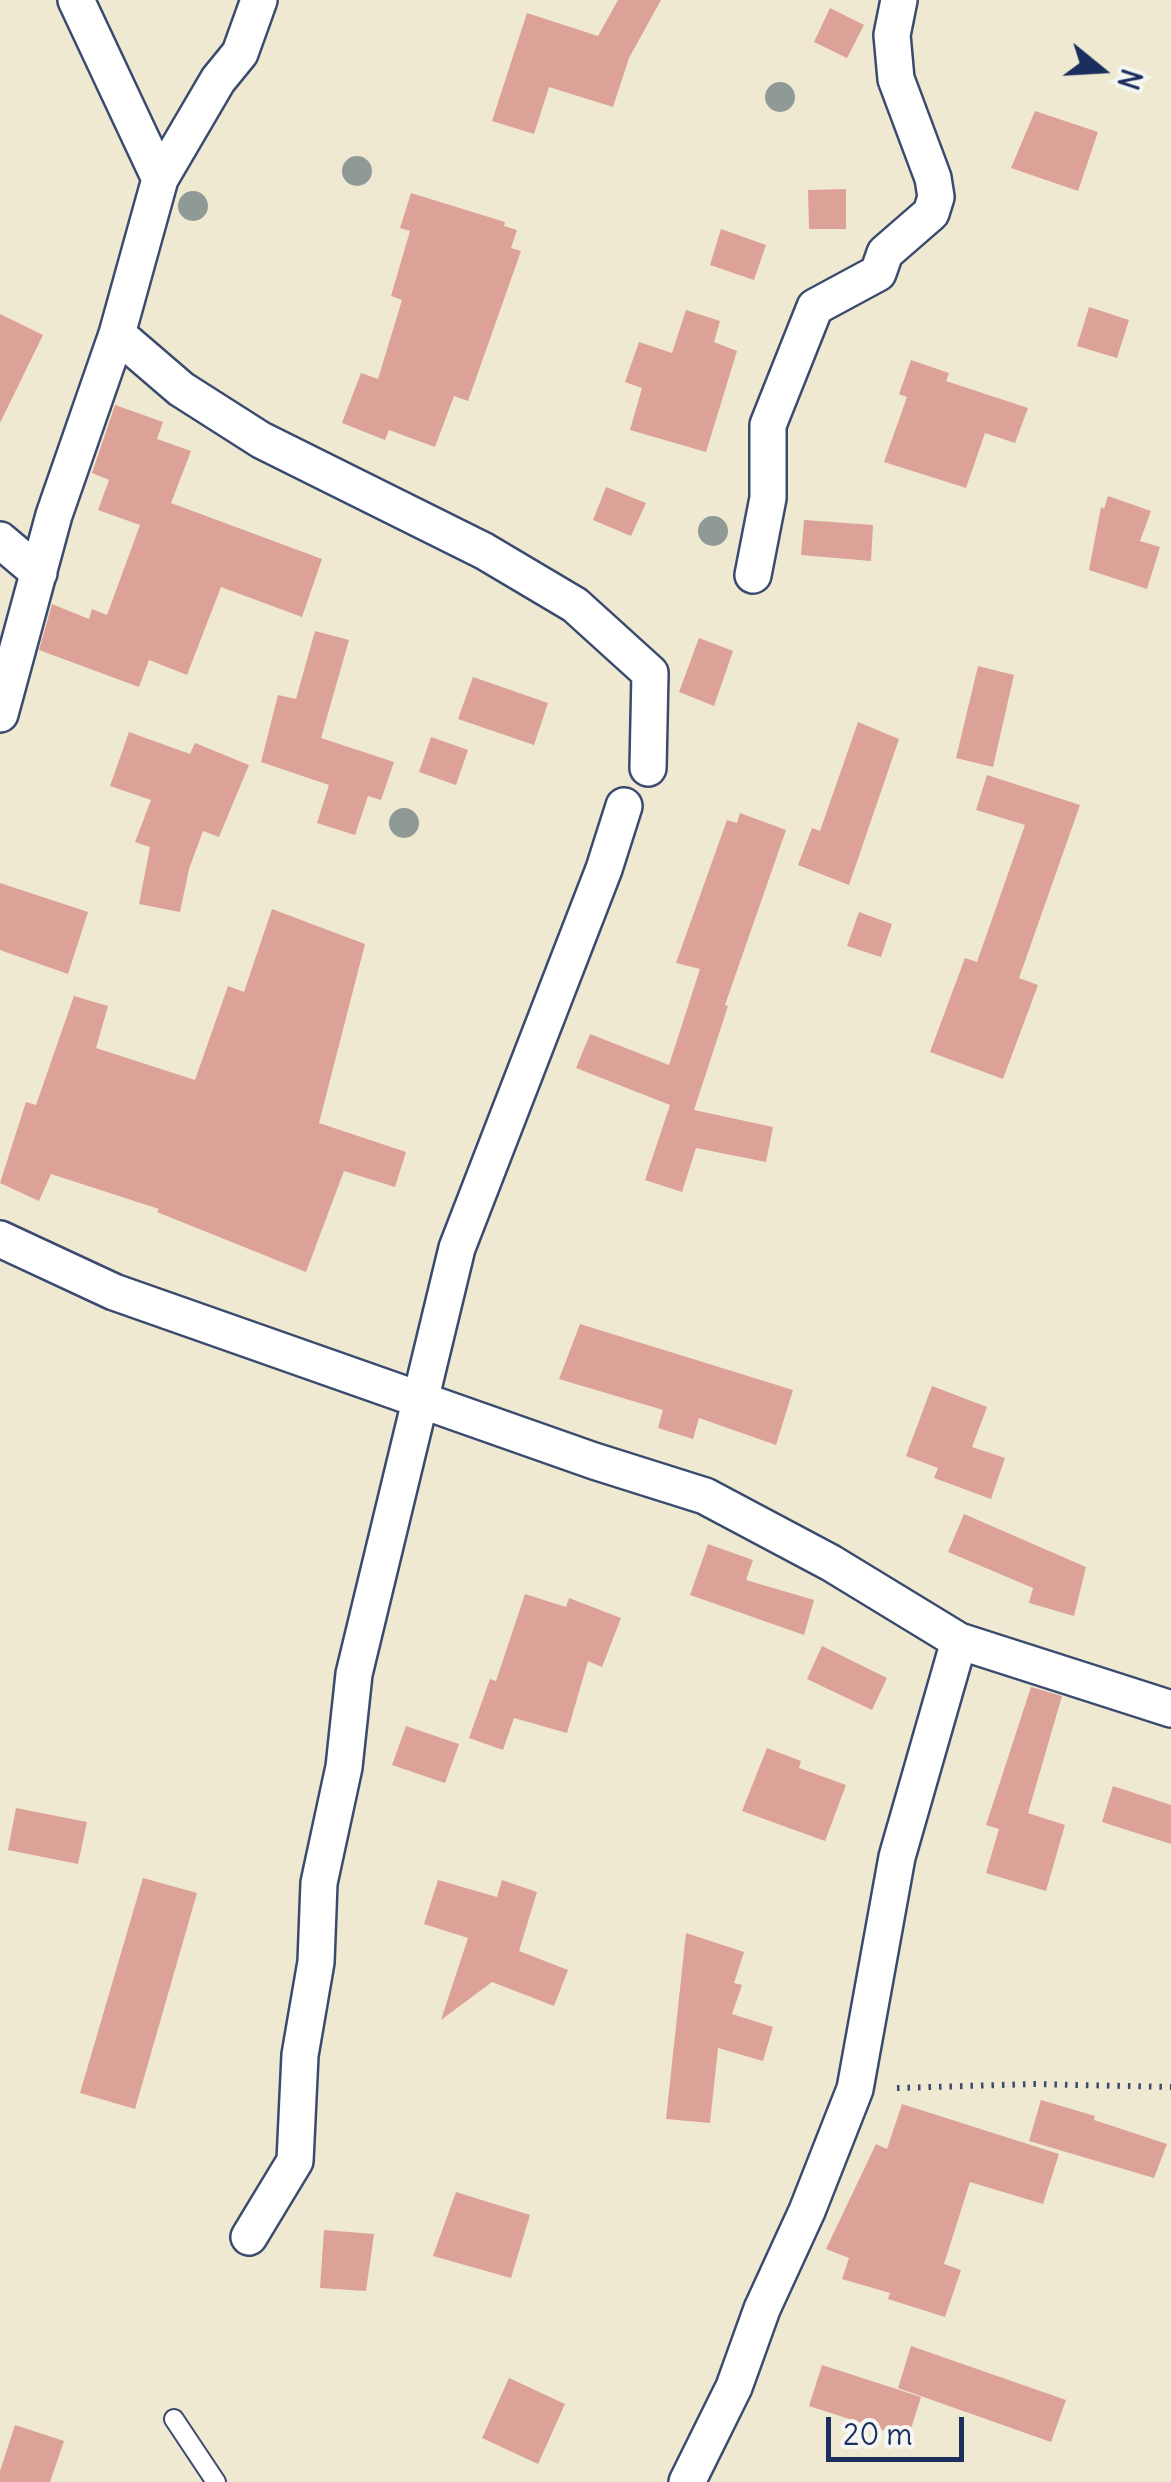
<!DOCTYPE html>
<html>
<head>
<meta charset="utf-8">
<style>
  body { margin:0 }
  #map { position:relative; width:1171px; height:2482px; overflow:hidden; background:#efe9d2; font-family:Delius,sans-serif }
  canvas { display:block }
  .north { position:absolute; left:1051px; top:20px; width:100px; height:100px; -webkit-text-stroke:8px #f6f6f2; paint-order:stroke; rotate:108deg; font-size:28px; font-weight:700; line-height:40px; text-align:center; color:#1b2f5e }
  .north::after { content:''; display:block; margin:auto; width:35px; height:45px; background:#1b2f5e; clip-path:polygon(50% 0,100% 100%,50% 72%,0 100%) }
  .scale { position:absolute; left:826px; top:2417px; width:138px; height:45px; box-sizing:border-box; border:5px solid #1b2f5e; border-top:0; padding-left:12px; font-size:30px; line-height:35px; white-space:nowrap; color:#1b2f5e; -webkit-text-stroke:8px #f6f6f2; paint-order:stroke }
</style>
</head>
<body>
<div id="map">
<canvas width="1171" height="2482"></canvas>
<div class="north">N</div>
<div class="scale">20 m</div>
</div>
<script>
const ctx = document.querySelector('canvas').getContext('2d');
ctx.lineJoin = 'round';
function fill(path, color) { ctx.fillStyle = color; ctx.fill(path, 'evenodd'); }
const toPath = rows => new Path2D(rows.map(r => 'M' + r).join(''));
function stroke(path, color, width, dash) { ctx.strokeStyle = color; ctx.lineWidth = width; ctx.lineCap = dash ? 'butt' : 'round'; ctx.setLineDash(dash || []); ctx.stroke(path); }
const building = toPath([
  [618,0,661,0,629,58,613,107,549,87,534,134,492,121,527,13,598,36],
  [830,8,864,25,847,58,814,42],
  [1035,111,1098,132,1078,191,1011,168],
  [846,189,846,229,809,229,808,190],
  [411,193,505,222,504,226,517,230,511,248,521,251,468,401,454,396,435,447,389,430,385,440,342,423,361,373,378,379,402,300,391,296,410,231,400,228],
  [721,229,766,245,754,280,710,265],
  [1089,307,1129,320,1117,358,1077,346],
  [686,310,720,321,714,342,737,351,706,452,630,430,642,388,625,382,639,342,672,353],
  [0,314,43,335,0,423],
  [911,360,949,373,946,381,1028,408,1015,443,985,433,966,488,884,462,907,397,899,394],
  [115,405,163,422,157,439,191,451,171,503,322,559,302,617,221,587,187,675,149,660,139,687,39,650,52,604,89,619,92,609,107,615,140,525,98,510,109,480,92,473],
  [606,487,646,503,631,536,593,520],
  [1108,496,1151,511,1140,541,1160,547,1147,589,1089,570,1101,507,1104,509],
  [804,520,873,525,871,561,801,555],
  [315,631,349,640,321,738,394,762,381,800,368,796,355,835,317,823,329,785,261,762,278,695,296,699],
  [699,638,733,651,714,706,679,692],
  [978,666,1014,675,993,767,956,758],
  [473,677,548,703,534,745,458,719],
  [858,722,899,739,849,885,798,865,812,828,820,831],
  [129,732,190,754,195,743,249,765,219,837,203,831,189,869,180,912,139,904,150,847,135,842,151,800,110,786],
  [431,737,468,750,456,785,419,772],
  [987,775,1080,805,1019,978,1038,985,1003,1079,930,1052,965,958,977,962,1025,825,976,810],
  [740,813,786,830,725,1005,728,1006,694,1110,773,1127,766,1162,696,1148,682,1192,645,1180,670,1105,576,1068,590,1034,669,1065,700,969,676,963,727,820,737,823],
  [0,883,88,912,68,974,0,950],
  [272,909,365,944,319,1123,406,1152,395,1187,344,1171,306,1272,157,1212,159,1209,51,1174,39,1201,0,1183,26,1102,36,1105,74,996,108,1006,96,1048,195,1080,228,986,244,992],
  [859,912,892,924,881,957,847,946],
  [580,1324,793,1390,776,1445,699,1418,693,1439,658,1428,663,1410,559,1379],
  [932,1386,987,1407,972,1447,1005,1458,991,1499,934,1478,938,1468,906,1456],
  [964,1514,1086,1567,1074,1616,1029,1603,1033,1588,948,1552],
  [708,1544,753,1560,746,1580,814,1600,804,1635,690,1595],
  [525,1594,566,1607,569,1598,621,1618,602,1667,588,1661,567,1733,514,1718,503,1750,469,1738,490,1679,496,1681],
  [822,1646,887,1678,872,1710,807,1679],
  [1031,1687,1062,1696,1028,1813,1065,1825,1046,1891,986,1873,999,1829,986,1825],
  [406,1726,459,1744,445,1783,392,1765],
  [767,1748,801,1761,799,1768,846,1785,825,1841,742,1811],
  [1113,1786,1171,1805,1171,1844,1102,1822],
  [16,1808,87,1822,78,1864,8,1850],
  [143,1878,197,1893,135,2109,80,2093],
  [438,1880,497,1897,502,1880,537,1892,519,1951,568,1970,554,2006,492,1982,441,2020,468,1938,424,1924],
  [686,1933,744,1952,734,1983,742,1985,732,2014,773,2027,763,2061,718,2048,710,2123,666,2119],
  [1041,2100,1095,2116,1094,2120,1167,2144,1154,2178,1029,2141],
  [902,2104,1059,2154,1043,2204,970,2182,944,2264,961,2270,945,2317,888,2299,890,2293,842,2279,849,2258,826,2249,876,2144,887,2149],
  [456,2192,530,2215,511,2278,433,2256],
  [324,2230,374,2234,366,2291,320,2288],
  [911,2346,1066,2400,1051,2442,898,2388],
  [822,2365,921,2397,908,2438,809,2406],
  [509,2378,565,2404,538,2464,482,2438],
  [15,2425,64,2441,50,2482,0,2482,0,2471]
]);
const path = toPath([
  [897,2088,1034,2084,1171,2087]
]);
const lane = toPath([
  [174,2419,216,2482]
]);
const street = toPath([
  [76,0,160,179],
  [117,334,181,389,261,440,484,551,575,605,650,673,648,768],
  [0,540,39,573],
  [753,575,768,498,768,425,815,307,878,273,885,253,931,213,936,197,933,178,896,79,892,35,899,0],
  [0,714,54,515,117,334,160,179,218,80,240,53,259,0],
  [0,1239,114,1292,594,1461,705,1496,831,1563,959,1641,1171,1709],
  [249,2237,295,2161,300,2055,316,1962,319,1883,344,1767,354,1674,457,1248,604,869,624,806],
  [687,2482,734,2387,762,2309,807,2211,855,2089,897,1857,959,1641]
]);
const trees = [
  [780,97],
  [357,171],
  [193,206],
  [713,531],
  [404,823]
];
fill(building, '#dca297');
stroke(lane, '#3b4b6f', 22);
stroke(street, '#3b4b6f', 40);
stroke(path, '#3b4b6f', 6, [2.5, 8]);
stroke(lane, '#fff', 18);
stroke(street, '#fff', 35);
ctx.fillStyle = '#8f9a97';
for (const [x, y] of trees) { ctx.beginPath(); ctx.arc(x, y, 15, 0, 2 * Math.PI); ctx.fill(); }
</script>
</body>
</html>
